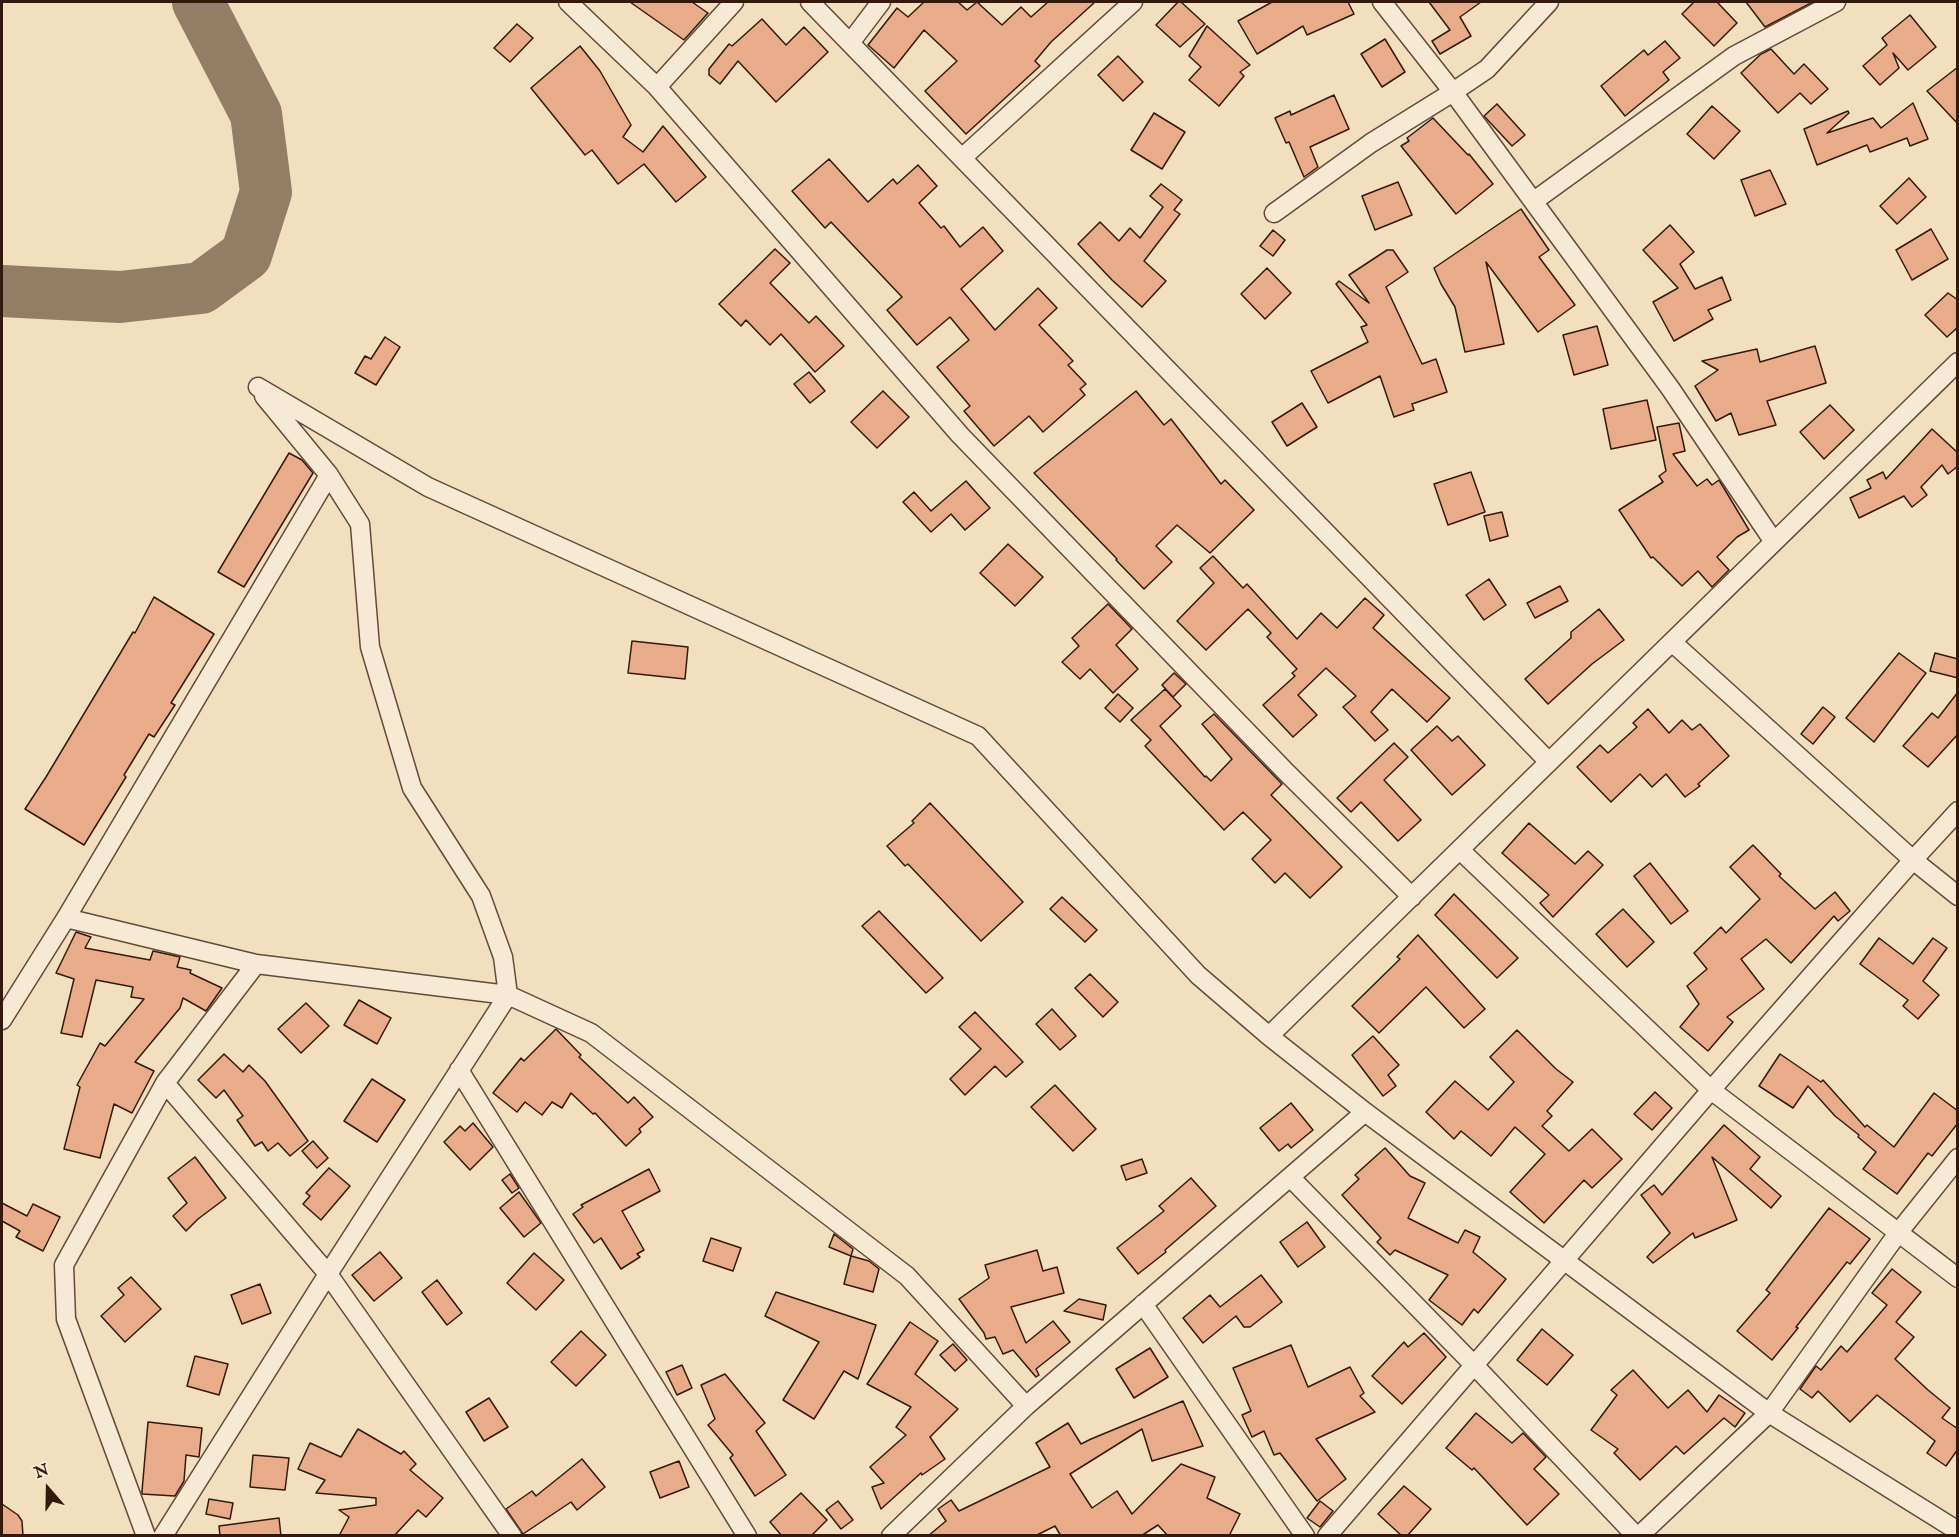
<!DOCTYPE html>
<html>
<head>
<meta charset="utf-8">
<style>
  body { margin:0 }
  #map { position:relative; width:1959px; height:1537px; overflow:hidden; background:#f1dfbd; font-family:"IM FELL English",serif }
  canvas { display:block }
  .frame { position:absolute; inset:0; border:3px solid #36190d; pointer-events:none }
  .north { position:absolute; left:18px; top:1459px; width:60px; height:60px; -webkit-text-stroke:4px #f6ead4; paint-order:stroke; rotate:340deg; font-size:16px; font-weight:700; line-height:24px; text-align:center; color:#36190d }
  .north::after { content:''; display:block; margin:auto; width:21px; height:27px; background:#36190d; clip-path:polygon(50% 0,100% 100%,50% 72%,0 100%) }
</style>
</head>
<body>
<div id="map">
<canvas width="1959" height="1537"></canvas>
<div class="frame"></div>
<div class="north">N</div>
</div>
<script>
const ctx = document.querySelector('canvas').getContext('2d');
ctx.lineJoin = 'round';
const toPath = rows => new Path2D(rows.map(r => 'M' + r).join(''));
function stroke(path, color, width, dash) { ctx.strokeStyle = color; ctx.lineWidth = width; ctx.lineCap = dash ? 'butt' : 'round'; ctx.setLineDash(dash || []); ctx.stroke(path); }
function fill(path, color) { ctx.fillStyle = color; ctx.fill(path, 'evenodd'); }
const taxiway = toPath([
  [2,291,120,297,201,288,246,255,266,192,256,114,198,2]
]);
const building = toPath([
  [630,2,692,2,708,13,684,40,630,2],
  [924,2,958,2,967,10,977,2,1002,25,1021,7,1031,17,1048,2,1095,2,1051,42,1035,61,1040,66,966,134,925,91,957,61,924,30,894,68,868,45,897,8,908,17,924,2],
  [1178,2,1181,2,1205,24,1180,47,1156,25,1178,2],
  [1272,2,1348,2,1354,14,1307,35,1303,26,1257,54,1238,21,1272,2],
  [1429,2,1481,2,1460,17,1471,36,1440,54,1432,41,1450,30,1429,2],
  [1694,2,1717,2,1737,23,1714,46,1682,14,1694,2],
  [1746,2,1813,2,1765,27,1746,2],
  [1910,15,1936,47,1908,70,1893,53,1899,68,1880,85,1863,66,1887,45,1882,38,1910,15],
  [762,19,786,45,804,27,828,52,776,102,738,61,720,84,709,75,709,69,729,44,732,46,762,19],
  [517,24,533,38,510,62,494,48,517,24],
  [1207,26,1250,65,1240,72,1244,76,1219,106,1189,80,1201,67,1189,56,1207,26],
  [1385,39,1405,72,1382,87,1361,54,1385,39],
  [1665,41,1680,58,1663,72,1669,80,1625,116,1601,86,1644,50,1648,55,1665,41],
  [580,46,600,71,631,125,623,137,643,152,663,126,706,177,676,202,644,164,618,184,592,150,585,155,531,88,580,46],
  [1771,49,1794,74,1804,64,1828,89,1811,104,1800,93,1778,113,1741,73,1761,54,1771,49],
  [1118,56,1143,82,1123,101,1098,75,1118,56],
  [1958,67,1958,124,1927,91,1958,67],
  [1334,95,1349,129,1310,147,1318,167,1304,177,1289,142,1286,143,1275,118,1290,111,1291,115,1334,95],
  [1913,103,1928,139,1910,146,1907,138,1870,152,1867,145,1817,165,1804,129,1848,111,1849,113,1827,133,1873,118,1881,128,1913,103],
  [1497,104,1525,135,1512,146,1484,116,1497,104],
  [1712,106,1740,131,1714,159,1687,134,1712,106],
  [1154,113,1185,132,1162,169,1131,150,1154,113],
  [1433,118,1468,155,1469,154,1493,184,1456,214,1401,146,1409,141,1407,138,1433,118],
  [829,159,868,202,893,179,897,184,918,165,937,186,919,203,941,228,944,226,960,247,983,227,1003,251,961,289,995,330,1038,288,1057,308,1039,325,1073,361,1068,365,1086,384,1080,389,1085,395,1043,432,1029,416,994,446,964,411,970,406,937,367,969,340,950,317,917,345,887,310,902,297,831,222,825,228,792,191,829,159],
  [1770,170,1786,204,1755,216,1741,180,1770,170],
  [1909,178,1926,197,1897,224,1880,206,1909,178],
  [1398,182,1412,215,1375,230,1362,196,1398,182],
  [1161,184,1182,200,1174,210,1180,214,1144,261,1166,281,1142,307,1112,280,1078,244,1100,222,1119,241,1130,228,1140,238,1163,207,1150,196,1161,184],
  [1521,209,1549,250,1539,257,1575,305,1538,332,1486,262,1504,344,1465,352,1455,307,1441,284,1434,268,1521,209],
  [1670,225,1694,252,1680,264,1695,289,1722,277,1731,300,1708,310,1713,319,1674,341,1653,302,1678,288,1643,250,1670,225],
  [1931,229,1948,259,1912,280,1896,250,1931,229],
  [1273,230,1285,240,1273,256,1260,246,1273,230],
  [775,249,790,263,770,283,809,323,816,316,844,346,815,372,781,334,770,345,746,320,741,326,719,304,775,249],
  [1387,250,1393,250,1408,272,1386,287,1422,364,1436,359,1447,392,1412,404,1414,410,1394,417,1380,376,1328,403,1311,371,1368,342,1361,327,1367,325,1336,284,1339,281,1369,303,1349,275,1387,250],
  [1267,268,1291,293,1265,319,1241,294,1267,268],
  [1948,293,1958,300,1958,327,1947,337,1925,315,1948,293],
  [1597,326,1608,365,1574,375,1563,335,1597,326],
  [385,337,400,347,376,385,355,373,365,356,371,359,385,337],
  [1815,346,1826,383,1767,401,1776,425,1739,435,1731,413,1716,421,1695,386,1718,370,1702,361,1757,349,1760,362,1815,346],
  [809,372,825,391,810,403,794,384,809,372],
  [883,391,909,417,877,448,851,422,883,391],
  [1136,391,1164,425,1171,419,1221,484,1225,480,1254,510,1210,553,1177,525,1156,546,1172,562,1144,589,1116,560,1117,559,1034,473,1136,391],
  [1647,400,1656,440,1611,449,1603,409,1647,400],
  [1302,403,1317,427,1287,446,1272,422,1302,403],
  [1830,405,1854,430,1824,459,1800,432,1830,405],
  [1679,423,1685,451,1673,454,1697,486,1707,479,1712,485,1719,480,1749,530,1737,537,1717,557,1729,570,1712,587,1698,571,1682,586,1653,557,1651,558,1619,510,1663,482,1659,476,1666,471,1657,427,1679,423],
  [1932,429,1958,453,1958,466,1948,474,1942,465,1921,487,1927,495,1912,507,1904,496,1859,518,1850,498,1871,488,1867,480,1883,472,1886,479,1932,429],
  [289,453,302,460,313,473,244,587,218,572,289,453],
  [1471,472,1485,512,1448,525,1434,484,1471,472],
  [966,481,990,508,965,530,951,514,931,532,903,502,914,492,931,511,966,481],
  [1502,512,1508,536,1490,541,1484,516,1502,512],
  [1008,544,1043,577,1015,606,980,573,1008,544],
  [1213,556,1243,588,1247,584,1297,639,1321,613,1337,628,1365,598,1384,615,1373,628,1450,698,1427,722,1392,689,1371,712,1388,730,1375,741,1343,707,1356,696,1326,668,1298,695,1317,715,1293,737,1263,705,1295,676,1292,673,1297,669,1267,637,1271,633,1248,609,1206,650,1177,621,1214,583,1200,568,1213,556],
  [1489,579,1506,605,1484,620,1466,595,1489,579],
  [1560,586,1568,601,1535,618,1527,603,1560,586],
  [154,597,214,634,171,703,175,705,154,737,149,734,124,775,126,777,84,845,25,809,46,777,133,632,135,633,154,597],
  [1108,604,1132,629,1116,645,1138,669,1113,693,1090,669,1080,679,1062,662,1079,646,1072,638,1108,604],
  [1599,609,1624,640,1592,664,1548,704,1525,679,1571,638,1571,632,1599,609],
  [632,641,688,647,685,679,628,673,632,641],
  [1899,653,1926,673,1874,742,1846,718,1899,653],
  [1935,653,1958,659,1958,678,1930,671,1935,653],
  [1174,673,1186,684,1173,697,1162,685,1174,673],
  [1165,689,1181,706,1160,726,1205,777,1206,776,1211,781,1232,759,1202,724,1214,714,1282,784,1271,795,1342,867,1310,898,1285,873,1275,883,1252,859,1271,840,1243,812,1224,830,1145,746,1151,740,1131,720,1165,689],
  [1958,692,1958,734,1928,767,1903,746,1932,713,1938,718,1958,692],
  [1118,694,1133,708,1120,722,1105,708,1118,694],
  [1823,707,1835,717,1813,744,1801,734,1823,707],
  [1648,709,1669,733,1682,720,1692,730,1700,724,1729,756,1698,784,1700,786,1685,797,1666,774,1652,787,1640,774,1611,802,1577,767,1600,745,1608,753,1637,727,1633,723,1648,709],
  [1437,726,1452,741,1458,736,1485,765,1452,795,1411,750,1437,726],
  [1394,743,1408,757,1384,780,1421,820,1398,841,1361,802,1351,812,1337,798,1394,743],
  [930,803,1023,902,981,941,908,864,905,866,887,846,914,823,912,821,930,803],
  [1529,823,1575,864,1588,851,1603,865,1553,917,1540,903,1549,895,1502,853,1529,823],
  [1753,845,1781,874,1779,876,1815,909,1835,892,1850,911,1838,921,1834,916,1791,963,1766,939,1741,959,1764,989,1727,1017,1733,1022,1708,1051,1680,1027,1699,1004,1687,986,1707,969,1694,953,1721,927,1726,933,1760,899,1730,867,1753,845],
  [1650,863,1688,911,1671,924,1634,876,1650,863],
  [1454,894,1518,958,1497,978,1435,915,1454,894],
  [1062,897,1097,930,1085,942,1050,909,1062,897],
  [1623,909,1654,942,1627,967,1596,934,1623,909],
  [879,911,943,978,926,993,862,926,879,911],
  [76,932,91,937,85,948,150,960,153,951,180,957,177,967,191,970,190,973,222,988,206,1011,183,998,180,1008,135,1062,154,1071,132,1113,114,1104,100,1158,64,1149,80,1087,77,1085,100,1043,105,1046,144,999,131,997,133,987,96,980,82,1037,61,1033,74,979,56,973,76,932],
  [1418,935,1485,1009,1464,1028,1426,987,1379,1033,1352,1006,1400,959,1397,957,1418,935],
  [1879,938,1913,964,1933,938,1947,948,1923,981,1939,995,1918,1019,1903,1006,1908,1000,1860,964,1879,938],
  [1090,974,1118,1002,1103,1017,1075,988,1090,974],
  [359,1000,391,1018,377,1044,344,1025,359,1000],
  [306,1003,329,1026,301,1053,278,1029,306,1003],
  [1052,1009,1076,1036,1060,1050,1036,1024,1052,1009],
  [975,1012,1023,1062,1006,1077,995,1066,965,1095,950,1079,981,1049,959,1027,975,1012],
  [556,1029,581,1055,579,1057,628,1103,634,1097,653,1117,639,1129,641,1132,626,1146,595,1113,593,1114,571,1093,562,1108,552,1102,542,1115,525,1102,517,1112,493,1093,521,1058,524,1061,556,1029],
  [1517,1030,1556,1069,1573,1082,1547,1111,1552,1116,1542,1126,1569,1151,1592,1129,1622,1159,1592,1188,1584,1180,1544,1223,1510,1192,1545,1154,1515,1127,1491,1156,1461,1131,1454,1139,1426,1112,1455,1081,1488,1110,1514,1082,1490,1057,1517,1030],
  [1373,1036,1399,1065,1388,1075,1396,1086,1383,1096,1352,1055,1373,1036],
  [224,1054,243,1072,249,1065,265,1081,308,1141,290,1156,278,1143,268,1151,262,1142,255,1146,237,1120,243,1116,224,1090,216,1098,198,1080,224,1054],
  [1780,1054,1821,1082,1823,1080,1865,1127,1867,1125,1894,1147,1934,1093,1958,1111,1958,1123,1932,1156,1928,1153,1897,1194,1863,1169,1876,1152,1858,1137,1859,1135,1835,1116,1808,1086,1793,1108,1759,1086,1780,1054],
  [372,1079,405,1100,377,1142,344,1121,372,1079],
  [1055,1085,1096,1129,1073,1151,1031,1107,1055,1085],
  [1655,1092,1672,1108,1652,1130,1634,1114,1655,1092],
  [1291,1103,1313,1130,1291,1148,1288,1144,1279,1151,1260,1128,1291,1103],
  [473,1123,493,1147,470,1170,444,1142,460,1126,465,1131,473,1123],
  [1724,1125,1760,1157,1750,1169,1781,1196,1771,1208,1712,1157,1737,1220,1695,1238,1693,1233,1653,1263,1647,1257,1670,1233,1641,1195,1654,1185,1662,1195,1724,1125],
  [313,1141,328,1158,317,1168,302,1151,313,1141],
  [1385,1148,1410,1176,1425,1183,1408,1218,1458,1243,1465,1230,1480,1237,1473,1252,1506,1279,1478,1313,1474,1309,1462,1325,1429,1300,1448,1275,1395,1250,1390,1255,1377,1242,1381,1238,1342,1195,1359,1179,1355,1175,1385,1148],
  [195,1157,226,1198,198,1219,186,1231,173,1216,187,1203,168,1178,195,1157],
  [1142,1159,1147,1173,1126,1180,1121,1166,1142,1159],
  [329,1168,350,1186,321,1220,303,1204,310,1196,306,1193,329,1168],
  [649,1169,660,1191,622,1211,644,1250,637,1254,640,1257,621,1269,601,1238,594,1243,573,1214,583,1207,581,1205,649,1169],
  [510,1174,519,1188,512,1193,502,1180,510,1174],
  [1191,1178,1216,1206,1165,1250,1166,1252,1138,1274,1117,1248,1164,1211,1159,1206,1191,1178],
  [519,1192,541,1223,524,1237,500,1208,519,1192],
  [2,1203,27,1216,33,1204,60,1217,43,1251,16,1237,20,1231,2,1221,2,1203],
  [1829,1208,1870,1239,1850,1264,1847,1262,1796,1327,1798,1328,1772,1360,1737,1331,1770,1293,1766,1290,1829,1208],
  [1307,1222,1325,1247,1298,1267,1280,1242,1307,1222],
  [834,1234,853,1249,851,1256,829,1247,834,1234],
  [711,1238,741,1248,733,1271,703,1261,711,1238],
  [1037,1250,1043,1271,1057,1267,1064,1293,1011,1307,1026,1343,1053,1321,1070,1342,1036,1369,1039,1375,1036,1377,1013,1350,1003,1354,995,1337,986,1339,984,1333,959,1299,989,1278,985,1265,1037,1250],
  [380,1252,402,1278,374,1301,352,1275,380,1252],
  [534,1253,564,1280,536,1310,507,1283,534,1253],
  [851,1256,869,1261,879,1269,873,1292,844,1284,851,1256],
  [1892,1269,1921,1292,1896,1322,1914,1337,1895,1359,1928,1390,1950,1408,1942,1418,1958,1429,1958,1449,1946,1466,1927,1453,1935,1441,1877,1395,1850,1422,1818,1391,1812,1398,1800,1389,1816,1366,1821,1370,1841,1346,1847,1352,1887,1305,1872,1293,1892,1269],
  [1261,1275,1282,1302,1250,1327,1244,1327,1236,1316,1203,1343,1183,1318,1210,1295,1220,1307,1261,1275],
  [131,1277,161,1309,125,1342,101,1316,124,1295,118,1288,131,1277],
  [437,1280,462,1313,447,1325,422,1292,437,1280],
  [260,1284,271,1313,242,1324,231,1295,260,1284],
  [776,1292,876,1325,858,1379,844,1371,814,1419,783,1400,819,1342,765,1316,776,1292],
  [1079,1299,1106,1305,1103,1320,1064,1311,1079,1299],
  [910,1322,938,1341,915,1374,958,1409,930,1437,945,1459,922,1475,921,1473,881,1509,872,1487,884,1483,870,1467,906,1435,896,1427,911,1407,867,1384,910,1322],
  [1542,1329,1573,1355,1547,1385,1517,1360,1542,1329],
  [581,1331,606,1355,576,1386,551,1362,581,1331],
  [1424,1333,1446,1357,1402,1404,1372,1376,1404,1342,1408,1347,1424,1333],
  [953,1344,967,1360,955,1371,940,1355,953,1344],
  [1291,1345,1308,1387,1350,1367,1364,1393,1360,1396,1375,1412,1316,1439,1346,1479,1317,1501,1280,1453,1274,1455,1264,1431,1252,1437,1242,1415,1251,1411,1233,1368,1291,1345],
  [1150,1348,1168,1377,1134,1398,1116,1369,1150,1348],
  [195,1356,228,1364,219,1395,187,1386,195,1356],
  [682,1365,692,1388,677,1395,666,1372,682,1365],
  [1633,1370,1668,1408,1688,1390,1707,1412,1719,1395,1745,1413,1735,1427,1724,1418,1684,1454,1676,1446,1640,1480,1614,1453,1618,1449,1591,1430,1617,1395,1611,1390,1633,1370],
  [725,1374,765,1423,756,1431,786,1475,755,1496,730,1458,733,1455,708,1425,715,1419,701,1385,725,1374],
  [489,1398,508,1427,484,1441,466,1412,489,1398],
  [1183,1401,1203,1446,1152,1461,1142,1429,1070,1474,1092,1508,1117,1491,1132,1514,1181,1464,1215,1477,1207,1498,1240,1514,1229,1536,1168,1536,1158,1525,1141,1536,1061,1536,1055,1526,1035,1536,928,1536,946,1521,938,1509,951,1500,959,1511,1050,1467,1036,1443,1068,1423,1081,1444,1091,1439,1183,1401],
  [1476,1413,1512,1443,1523,1433,1546,1457,1534,1469,1559,1494,1527,1525,1474,1468,1472,1470,1446,1448,1476,1413],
  [148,1422,202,1428,199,1457,186,1455,184,1481,175,1496,142,1494,142,1491,148,1422],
  [358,1429,401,1454,404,1451,416,1464,410,1470,443,1498,426,1517,418,1510,394,1536,339,1536,349,1517,339,1510,376,1505,376,1498,316,1493,325,1480,298,1469,310,1443,341,1457,358,1429],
  [253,1455,289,1458,285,1490,250,1487,253,1455],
  [582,1459,605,1487,577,1510,571,1502,523,1534,506,1509,532,1491,536,1496,582,1459],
  [679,1461,689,1487,660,1498,650,1472,679,1461],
  [1404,1486,1431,1509,1407,1536,1402,1536,1378,1514,1404,1486],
  [801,1493,827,1520,811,1536,782,1536,770,1522,801,1493],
  [209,1499,233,1503,230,1519,206,1514,209,1499],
  [838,1501,853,1520,841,1529,826,1510,838,1501],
  [1320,1501,1333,1511,1320,1527,1307,1518,1320,1501],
  [2,1504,18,1515,22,1521,23,1536,2,1536,2,1504],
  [279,1518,281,1536,220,1536,219,1526,279,1518]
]);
const street = toPath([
  [568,2,657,87,960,435,1286,772,1412,897],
  [810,2,1549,762],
  [1382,2,1453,92,1670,388,1774,542],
  [850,43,881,2],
  [657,87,734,2],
  [962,158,1133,2],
  [1534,201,1734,56,1836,2],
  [1274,213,1371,143,1453,92,1487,69,1549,2],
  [258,387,428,487,978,736,1198,975,1269,1036,1365,1112,1769,1413,1958,1531],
  [1672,642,1913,860,1958,896],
  [1460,850,1711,1090,1958,1278],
  [66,918,256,964,508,995,591,1033,907,1276,1026,1406],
  [2,1020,66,918,329,475],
  [1269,1036,1958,362],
  [459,1070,747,1536],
  [165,1083,328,1274,512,1536],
  [1290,1177,1474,1365,1636,1536],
  [1143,1304,1305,1536],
  [146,1536,66,1319,64,1265,165,1083,256,964],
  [163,1536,328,1274,508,995,503,957,481,896,412,788,370,647,360,524,329,475,264,396],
  [891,1536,1026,1406,1365,1112],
  [1327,1536,1711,1090,1913,860,1958,811],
  [1639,1536,1769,1413,1898,1233,1958,1158]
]);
stroke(taxiway, '#947c65', 52);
fill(building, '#e8ac8b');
stroke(building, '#36190d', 1.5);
stroke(street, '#654a39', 21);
stroke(street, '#f6ead4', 18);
</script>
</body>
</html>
